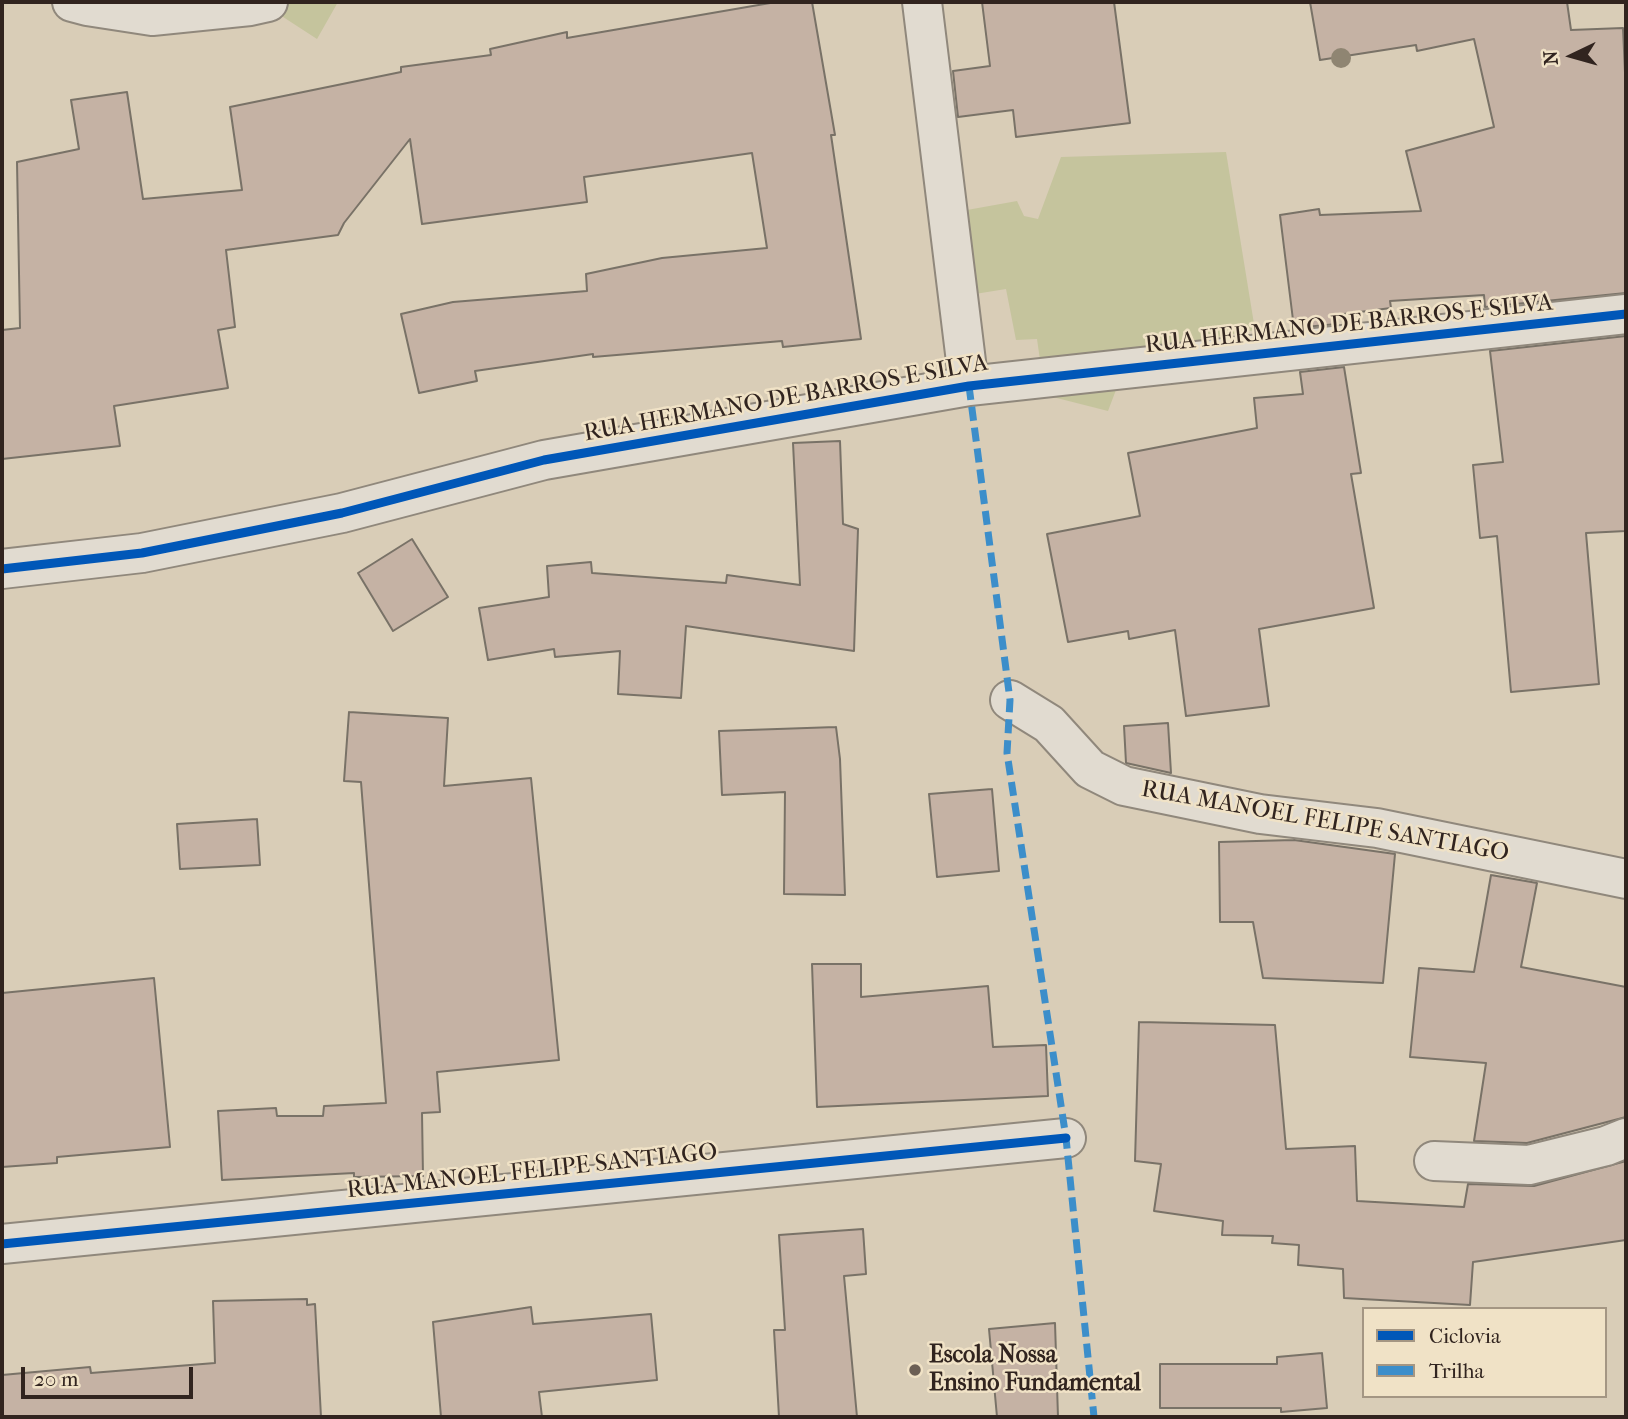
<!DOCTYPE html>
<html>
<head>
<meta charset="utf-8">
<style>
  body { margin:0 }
  #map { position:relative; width:1628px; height:1419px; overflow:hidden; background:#d9cdb7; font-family:"IM FELL French Canon",serif }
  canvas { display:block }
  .frame { position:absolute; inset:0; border:4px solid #31241f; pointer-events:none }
  .legend { position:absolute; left:1362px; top:1307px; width:245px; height:91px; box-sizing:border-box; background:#f0e2c6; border:2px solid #a49683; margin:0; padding:9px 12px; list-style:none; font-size:21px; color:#31241f }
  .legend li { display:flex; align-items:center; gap:14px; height:35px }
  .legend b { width:35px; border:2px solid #a49683 }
  .north { position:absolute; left:1537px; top:21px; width:70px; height:70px; -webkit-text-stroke:5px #f0e2c6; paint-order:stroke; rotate:265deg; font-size:19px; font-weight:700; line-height:28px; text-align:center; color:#31241f }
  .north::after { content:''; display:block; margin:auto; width:24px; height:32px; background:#31241f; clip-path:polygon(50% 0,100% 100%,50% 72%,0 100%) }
  .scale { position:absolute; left:21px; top:1367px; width:172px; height:32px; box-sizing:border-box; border:4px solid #31241f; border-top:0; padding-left:9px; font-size:21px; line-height:24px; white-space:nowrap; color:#31241f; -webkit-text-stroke:5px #f0e2c6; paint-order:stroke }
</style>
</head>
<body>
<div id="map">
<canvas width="1628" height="1419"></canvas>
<div class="frame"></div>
<ul class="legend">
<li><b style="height:9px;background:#0057b8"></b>Ciclovia</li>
<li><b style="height:9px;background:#3c8eca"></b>Trilha</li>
</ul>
<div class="north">N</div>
<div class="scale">20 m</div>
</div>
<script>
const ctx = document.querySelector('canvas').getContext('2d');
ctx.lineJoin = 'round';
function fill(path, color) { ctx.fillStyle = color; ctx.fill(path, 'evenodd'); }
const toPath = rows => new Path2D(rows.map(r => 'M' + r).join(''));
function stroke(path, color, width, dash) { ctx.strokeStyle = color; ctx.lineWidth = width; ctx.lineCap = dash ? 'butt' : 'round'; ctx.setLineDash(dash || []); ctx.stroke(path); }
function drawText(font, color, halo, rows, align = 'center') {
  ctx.font = font + ' "IM FELL French Canon",serif'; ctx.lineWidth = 5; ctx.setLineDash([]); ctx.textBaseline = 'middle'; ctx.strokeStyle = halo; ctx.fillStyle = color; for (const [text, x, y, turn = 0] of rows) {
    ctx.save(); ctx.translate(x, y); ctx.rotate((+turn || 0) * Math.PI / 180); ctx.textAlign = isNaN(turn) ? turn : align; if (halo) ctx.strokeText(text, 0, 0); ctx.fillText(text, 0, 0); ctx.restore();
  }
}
const green = toPath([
  [260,2,338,2,317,39],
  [1226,152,1255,330,1130,353,1108,411,1045,395,1037,339,1016,340,1006,289,975,294,967,210,1017,201,1024,216,1038,219,1061,157]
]);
const building = toPath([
  [776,2,812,2,835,135,831,135,861,339,783,347,782,341,593,357,593,354,475,371,477,381,419,393,401,314,453,302,587,291,586,274,662,258,767,248,752,153,584,177,587,202,422,224,410,139,344,223,338,235,226,250,235,327,218,330,228,388,114,406,120,446,2,459,2,330,20,328,17,162,79,149,71,100,127,92,143,199,242,190,230,107,401,72,401,67,491,55,490,49,567,32,567,38,776,2],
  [982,2,1114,2,1130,123,1016,137,1013,110,958,117,953,71,990,66,982,2],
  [1310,2,1567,2,1571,30,1623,28,1626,95,1626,293,1485,307,1484,295,1390,301,1391,308,1336,315,1337,324,1294,328,1280,215,1319,209,1320,215,1421,211,1406,151,1494,127,1474,39,1417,51,1416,45,1320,60,1310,2],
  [1626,336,1626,531,1586,533,1599,684,1511,692,1497,536,1480,538,1473,465,1503,462,1490,351,1626,336],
  [1344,367,1361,473,1351,474,1374,608,1259,629,1269,706,1186,716,1175,630,1129,639,1128,631,1068,642,1047,534,1140,516,1128,453,1257,428,1254,398,1303,394,1300,372,1344,367],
  [840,441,843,524,858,529,854,651,686,626,681,698,618,694,620,651,555,657,554,649,488,660,479,608,549,597,547,566,591,562,592,573,726,583,727,575,800,585,793,443,840,441],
  [412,539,448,597,393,631,358,573,412,539],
  [349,712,448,718,444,786,531,778,559,1060,437,1072,440,1112,422,1113,423,1176,354,1177,354,1173,222,1180,218,1111,276,1108,277,1116,323,1116,324,1106,386,1103,361,782,344,781,349,712],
  [1168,723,1171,773,1126,763,1124,726,1168,723],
  [836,727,840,759,845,895,784,894,785,792,722,795,719,731,836,727],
  [992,789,999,871,937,877,929,794,992,789],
  [257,819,260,865,180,869,177,824,257,819],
  [1294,840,1395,854,1383,983,1263,978,1253,922,1220,922,1219,842,1294,840],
  [1491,875,1537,883,1521,967,1626,987,1626,1117,1527,1143,1474,1141,1486,1063,1410,1057,1419,968,1474,972,1491,875],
  [812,964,861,964,861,997,988,986,993,1047,1046,1045,1048,1096,817,1107,812,964],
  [154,978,170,1147,57,1157,57,1163,2,1167,2,993,154,978],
  [1139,1022,1275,1025,1286,1149,1355,1146,1357,1201,1464,1207,1468,1184,1534,1186,1626,1161,1626,1240,1473,1262,1470,1305,1344,1298,1343,1269,1298,1265,1299,1245,1272,1243,1273,1236,1222,1235,1223,1221,1154,1211,1161,1164,1135,1161,1139,1022],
  [863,1229,866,1274,844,1276,857,1417,779,1417,774,1330,785,1330,779,1235,863,1229],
  [307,1299,307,1305,315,1304,321,1417,2,1417,2,1375,90,1367,91,1373,215,1363,213,1301,307,1299],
  [531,1307,533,1324,651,1314,657,1380,539,1392,542,1417,441,1417,433,1322,531,1307],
  [1055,1323,1058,1417,997,1417,989,1329,1055,1323],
  [1322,1353,1327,1408,1281,1412,1281,1408,1160,1408,1160,1364,1277,1364,1277,1357,1322,1353]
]);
const minor = toPath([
  [922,2,969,386],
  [2,569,142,553,342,513,544,460,969,386,1626,314],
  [1010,700,1049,724,1090,769,1124,786,1260,814,1377,828,1626,879],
  [1434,1161,1529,1165,1606,1146,1626,1138],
  [2,1244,1066,1138]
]);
const tertiary = toPath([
  [72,2,87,6,152,16,250,6,268,2]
]);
const quiet = toPath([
  [969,386,1010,700,1007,753,1066,1138,1094,1417]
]);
const cycleway = toPath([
  [2,569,142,553,342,513,544,460,969,386,1626,314],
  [2,1244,1066,1138]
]);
const trees = [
  [1341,58]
];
const markers = [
  [915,1370,7,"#6c5f54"]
];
const streetNames = [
  ["RUA HERMANO DE BARROS E SILVA",1349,325,-6],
  ["RUA HERMANO DE BARROS E SILVA",786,399,-10],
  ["RUA MANOEL FELIPE SANTIAGO",1325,822,10],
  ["RUA MANOEL FELIPE SANTIAGO",532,1172,-6]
];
const poiNames = [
  ["Escola Nossa",929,1356],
  ["Ensino Fundamental",929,1384]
];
fill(green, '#c5c49d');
fill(building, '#c5b2a4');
stroke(building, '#797267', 2);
stroke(minor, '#90887c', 42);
stroke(tertiary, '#90887c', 42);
stroke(minor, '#e1dbd0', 38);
stroke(tertiary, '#e1dbd0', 38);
stroke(quiet, '#3c8eca', 7, [14, 7]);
stroke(cycleway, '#0057b8', 9);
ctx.fillStyle = '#8f8572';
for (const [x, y] of trees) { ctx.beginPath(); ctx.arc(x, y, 10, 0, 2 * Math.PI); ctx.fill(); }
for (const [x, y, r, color] of markers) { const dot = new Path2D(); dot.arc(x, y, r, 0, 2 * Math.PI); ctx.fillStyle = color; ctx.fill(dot); stroke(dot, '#f0e2c6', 2.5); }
drawText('24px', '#31241f', '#f0e2c6', streetNames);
drawText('bold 24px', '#31241f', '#f0e2c6', poiNames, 'left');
</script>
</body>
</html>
